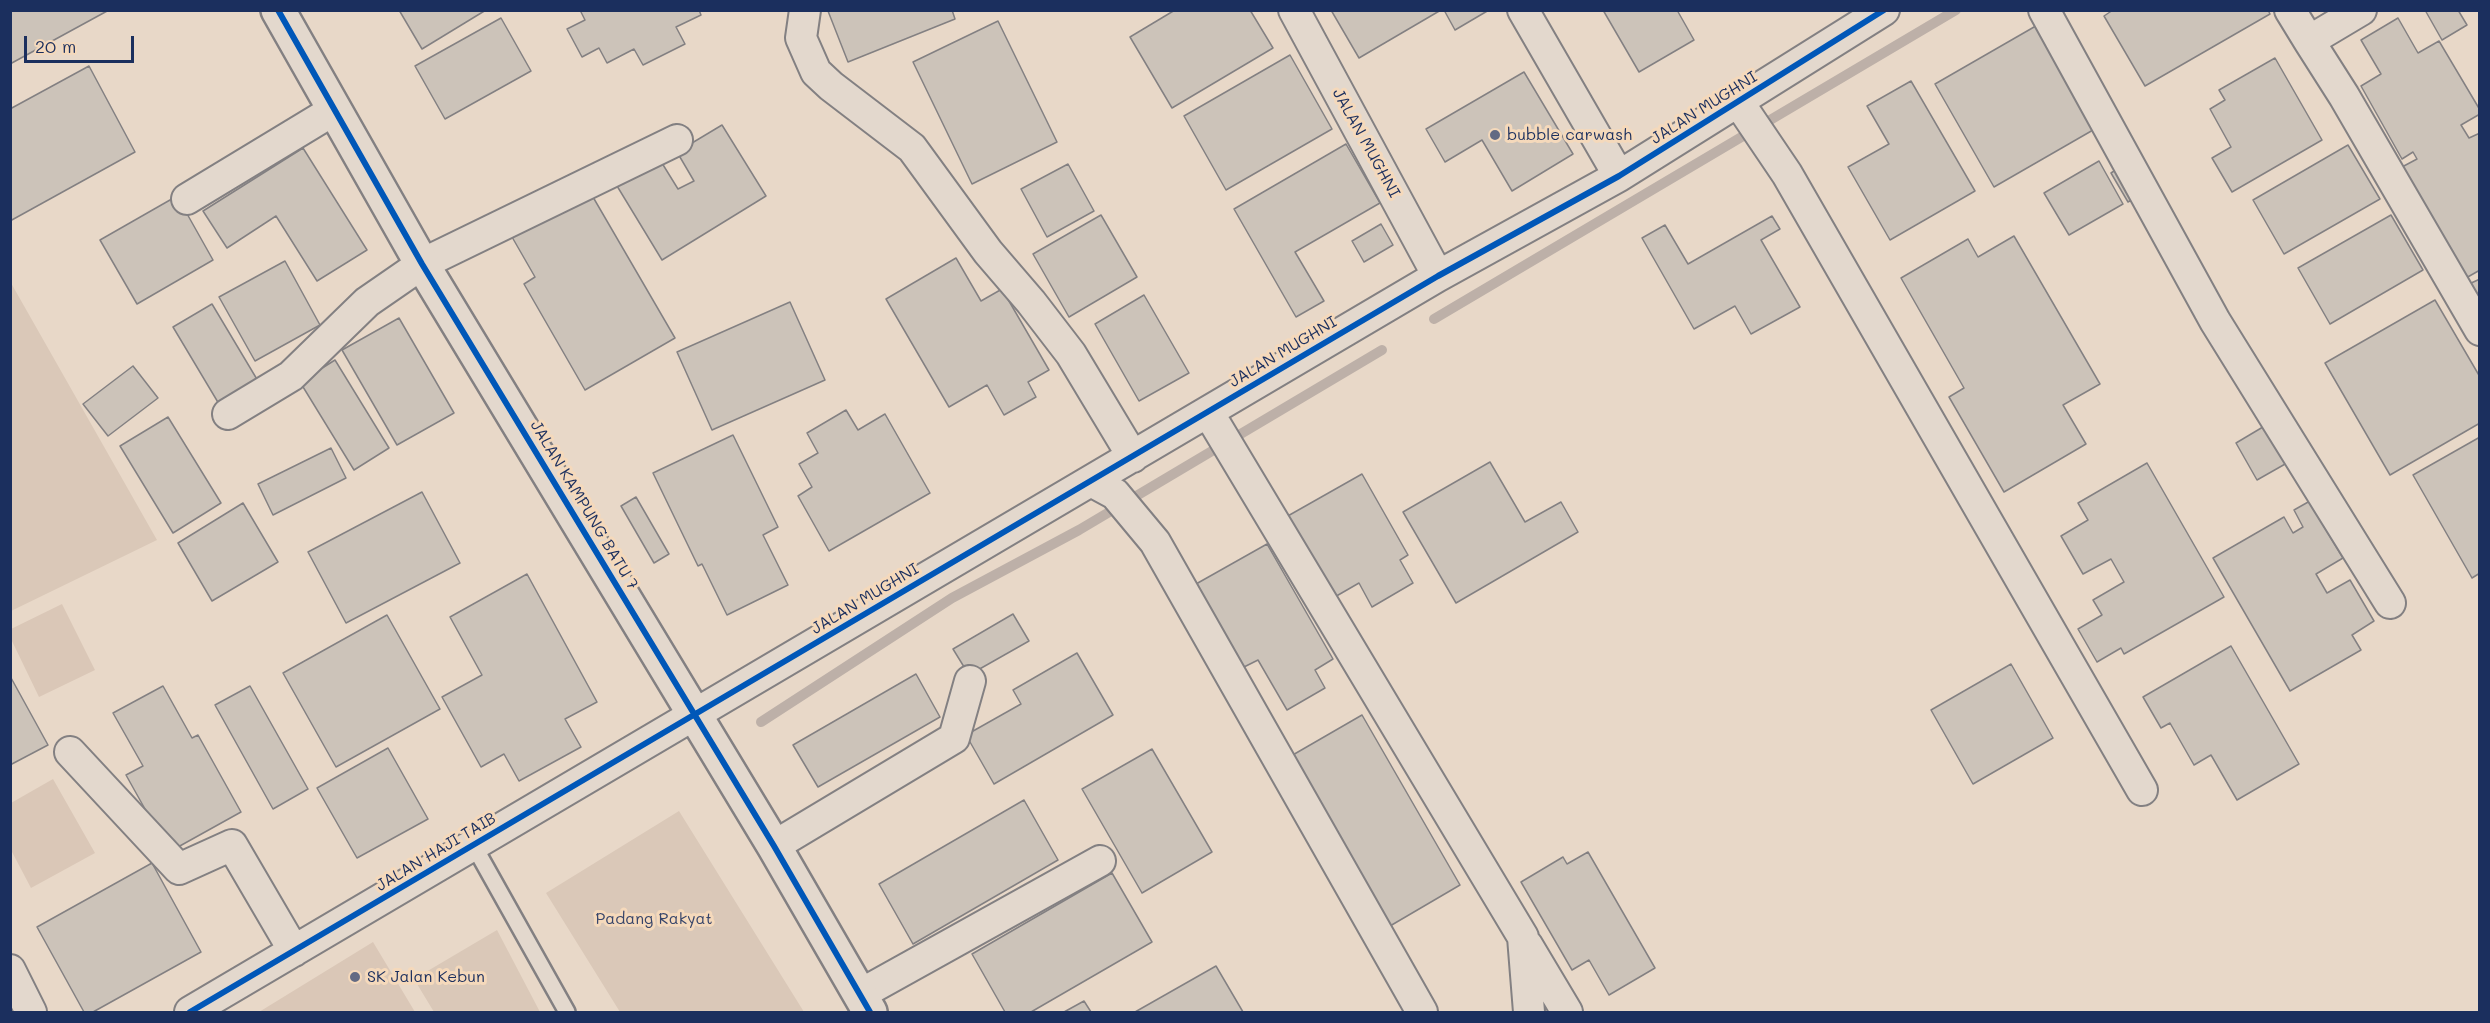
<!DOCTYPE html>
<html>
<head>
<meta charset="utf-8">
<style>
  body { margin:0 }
  #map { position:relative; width:2490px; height:1023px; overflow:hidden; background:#e8d8c8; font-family:Mali,sans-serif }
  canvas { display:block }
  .frame { position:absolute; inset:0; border:12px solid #1b2f5e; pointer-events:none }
  .scale { position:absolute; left:24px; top:36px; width:110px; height:27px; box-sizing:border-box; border:3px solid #1b2f5e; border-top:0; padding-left:8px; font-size:18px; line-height:21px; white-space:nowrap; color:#1b2f5e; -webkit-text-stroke:4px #f5d9bb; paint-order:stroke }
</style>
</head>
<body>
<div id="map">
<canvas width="2490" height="1023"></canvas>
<div class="frame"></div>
<div class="scale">20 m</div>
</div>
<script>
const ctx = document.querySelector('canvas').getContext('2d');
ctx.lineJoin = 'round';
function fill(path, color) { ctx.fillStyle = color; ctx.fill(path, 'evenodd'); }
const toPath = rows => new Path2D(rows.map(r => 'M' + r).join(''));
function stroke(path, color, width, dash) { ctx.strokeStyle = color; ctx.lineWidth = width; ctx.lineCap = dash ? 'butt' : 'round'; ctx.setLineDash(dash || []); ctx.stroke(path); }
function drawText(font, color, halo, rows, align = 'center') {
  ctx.font = font + ' Mali,sans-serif'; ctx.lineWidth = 6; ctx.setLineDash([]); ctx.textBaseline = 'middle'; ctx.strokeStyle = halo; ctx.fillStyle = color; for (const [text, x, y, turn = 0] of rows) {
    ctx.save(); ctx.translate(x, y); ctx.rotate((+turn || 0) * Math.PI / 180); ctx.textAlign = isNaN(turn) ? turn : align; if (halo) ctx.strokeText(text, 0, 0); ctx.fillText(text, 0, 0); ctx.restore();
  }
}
const built = toPath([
  [62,604,95,670,39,697,11,639,11,629],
  [53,779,95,853,31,888,11,850,11,803],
  [373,942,415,1012,259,1012]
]);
const green = toPath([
  [11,283,157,540,11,611,10,611],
  [679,811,804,1012,620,1012,546,893],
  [497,930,540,1012,434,1012,414,979]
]);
const stream = toPath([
  [1434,319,1956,10],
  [761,722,952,598,1079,530,1382,350]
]);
const building = toPath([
  [10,10,109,10,10,64,10,10],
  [399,10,486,10,422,49,399,10],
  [580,10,699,10,701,15,676,27,685,44,643,65,634,49,607,63,599,48,582,57,567,29,585,20,580,10],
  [952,10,955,19,848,62,828,11,952,10],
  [1175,10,1250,10,1273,48,1172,108,1130,37,1175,10],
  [1331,10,1441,10,1359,58,1331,10],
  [1444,10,1489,10,1455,30,1444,10],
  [1603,10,1677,10,1694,40,1639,72,1603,10],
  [2113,10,2268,10,2270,14,2145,86,2104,16,2113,10],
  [2425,10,2458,10,2467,25,2442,40,2425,10],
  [501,18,531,71,445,119,415,66,501,18],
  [2398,18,2418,53,2439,41,2480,110,2480,114,2461,125,2469,138,2480,133,2480,270,2466,278,2402,167,2417,159,2413,152,2402,159,2361,86,2381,74,2361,40,2398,18],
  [998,21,1057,142,972,184,913,62,998,21],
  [2041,23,2100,126,1994,187,1935,84,2041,23],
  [1290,55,1332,129,1226,190,1184,116,1290,55],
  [2275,58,2322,140,2232,192,2212,158,2231,147,2210,109,2225,100,2219,90,2275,58],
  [89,66,135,152,10,221,10,109,89,66],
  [1524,72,1573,154,1512,191,1482,140,1445,162,1426,129,1524,72],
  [1911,81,1975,191,1890,240,1848,167,1889,144,1867,106,1911,81],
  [722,125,766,196,662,260,614,181,657,155,678,189,694,181,677,152,722,125],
  [1346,144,1380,203,1295,252,1324,301,1296,317,1234,209,1346,144],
  [2348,145,2380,199,2284,254,2253,200,2348,145],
  [303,148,367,250,317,281,276,216,227,248,203,211,303,148],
  [2099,161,2123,204,2069,235,2044,193,2099,161],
  [1068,164,1094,211,1047,237,1021,189,1068,164],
  [2125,164,2142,194,2128,202,2111,173,2125,164],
  [586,185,675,338,585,390,524,284,535,277,508,230,586,185],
  [177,196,213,260,137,304,100,240,177,196],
  [1101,215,1137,277,1069,317,1033,254,1101,215],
  [2391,215,2423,270,2330,324,2298,268,2391,215],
  [1772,216,1780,229,1761,240,1800,307,1751,334,1735,306,1694,329,1642,238,1665,225,1688,264,1772,216],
  [1381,224,1393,245,1364,262,1352,241,1381,224],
  [2014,236,2100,384,2063,405,2086,444,2004,492,1949,397,1964,388,1901,278,1968,239,1978,257,2014,236],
  [956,258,981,301,1002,289,1049,370,1028,382,1036,397,1004,415,987,385,949,407,886,299,956,258],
  [285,261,320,325,255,361,219,297,285,261],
  [2480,279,2480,302,2469,284,2480,279],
  [1144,295,1189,373,1139,401,1095,324,1144,295],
  [2435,300,2480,377,2480,423,2390,475,2325,363,2435,300],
  [790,302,825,380,712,430,677,352,790,302],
  [212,304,258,381,219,404,173,327,212,304],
  [399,318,454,413,397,445,342,350,399,318],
  [335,360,389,448,354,470,300,382,335,360],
  [133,366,158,398,108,436,83,404,133,366],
  [846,410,858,430,885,414,930,493,829,551,798,496,812,487,799,464,818,453,807,433,846,410],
  [168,417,221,503,173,533,120,446,168,417],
  [2273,421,2294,459,2257,480,2236,443,2273,421],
  [733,435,778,527,763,535,788,585,727,615,702,564,698,566,653,473,733,435],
  [2480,437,2480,573,2472,578,2413,475,2480,437],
  [331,448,346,478,273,515,258,484,331,448],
  [1490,462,1525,522,1561,502,1578,532,1456,603,1403,512,1490,462],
  [2147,463,2224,597,2124,654,2121,648,2097,662,2078,629,2102,615,2093,600,2124,582,2111,559,2083,574,2061,536,2088,520,2078,503,2147,463],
  [1362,474,1408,555,1400,560,1413,583,1372,607,1359,583,1333,598,1286,517,1362,474],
  [422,492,460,563,346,623,308,552,422,492],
  [636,497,669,554,654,563,621,506,636,497],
  [2317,497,2327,514,2319,518,2343,558,2316,574,2327,593,2350,580,2374,621,2352,635,2361,650,2290,691,2213,558,2284,517,2293,533,2303,527,2294,510,2317,497],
  [243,503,278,562,212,601,178,543,243,503],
  [1267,544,1333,659,1315,670,1325,688,1287,710,1258,660,1244,667,1196,584,1267,544],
  [527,574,597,702,565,719,581,747,519,781,504,754,481,767,442,697,482,675,450,617,527,574],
  [1013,614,1029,641,969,675,953,649,1013,614],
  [387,615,440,709,336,767,283,673,387,615],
  [2231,646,2299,764,2237,800,2211,755,2194,765,2170,723,2161,728,2143,697,2231,646],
  [1077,653,1113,715,994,784,966,735,1021,704,1013,690,1077,653],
  [2011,664,2053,738,1973,784,1931,710,2011,664],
  [916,674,940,717,818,787,793,745,916,674],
  [10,676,48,745,10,765,10,676],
  [163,686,192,738,198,735,241,812,169,852,126,775,143,766,113,713,163,686],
  [250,686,308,789,273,809,215,705,250,686],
  [1362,715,1460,885,1390,926,1291,756,1362,715],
  [388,748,428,819,357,858,317,788,388,748],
  [1152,749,1212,852,1142,893,1082,789,1152,749],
  [1024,800,1058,860,913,944,879,884,1024,800],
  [1588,852,1655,968,1609,995,1589,960,1572,970,1521,882,1563,857,1567,864,1588,852],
  [152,863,201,952,93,1012,84,1012,37,927,152,863],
  [1112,873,1152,942,1031,1012,1005,1012,972,954,1112,873],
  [1216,966,1243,1012,1135,1012,1216,966],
  [1084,1001,1091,1012,1064,1012,1084,1001]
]);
const service = toPath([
  [474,846,567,1012]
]);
const minor = toPath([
  [805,10,801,38,816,72,831,86,912,148,988,252,1031,302,1071,354,1133,457],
  [1294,10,1438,276],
  [1523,10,1619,176],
  [2044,10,2215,321,2390,603],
  [2290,10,2309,41,2361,10],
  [2309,41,2344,96,2480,330],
  [1739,103,1787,174,2142,790],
  [187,199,334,110],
  [1208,412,1523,937,1529,1012],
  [228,414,291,376,367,302,422,264,677,140],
  [1091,481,1115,494,1155,542,1422,1012],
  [70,752,179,869,232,845,294,951],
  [774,846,954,738,970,681],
  [1527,945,1567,1012],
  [10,970,31,1012],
  [859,995,1100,861],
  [190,1012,1438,276,1619,176,1884,10]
]);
const tertiary = toPath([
  [278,10,422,264,774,846,870,1012]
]);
const cycleway = toPath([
  [278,10,422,264,774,846,870,1012],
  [190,1012,1438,276,1619,176,1884,10]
]);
const markers = [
  [1495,135,6,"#636a83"],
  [355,977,6,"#636a83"]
];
const streetNames = [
  ["JALAN MUGHNI",1704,108,-32],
  ["JALAN MUGHNI",1366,143,61],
  ["JALAN MUGHNI",1283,352,-31],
  ["JALAN KAMPUNG BATU 7",584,505,59],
  ["JALAN MUGHNI",865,599,-31],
  ["JALAN HAJI TAIB",436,852,-31]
];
const poiNames = [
  ["bubble carwash",1507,135],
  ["SK Jalan Kebun",367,977]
];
const parkNames = [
  ["Padang Rakyat",654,919]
];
fill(built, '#dac7b7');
fill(green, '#dac8b8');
stroke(stream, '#bdb0a8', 10);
fill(building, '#ccc3b9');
stroke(building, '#838082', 1.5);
stroke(service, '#838082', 20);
stroke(minor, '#838082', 34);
stroke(tertiary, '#838082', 38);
stroke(service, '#e3d8cd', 15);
stroke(minor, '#e3d8cd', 30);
stroke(tertiary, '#e3d8cd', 33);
stroke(cycleway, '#0057b8', 6);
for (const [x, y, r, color] of markers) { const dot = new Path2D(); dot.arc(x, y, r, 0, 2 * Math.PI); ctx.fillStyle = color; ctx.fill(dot); stroke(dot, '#f5d9bb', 2); }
drawText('16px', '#1b2f5e', '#f5d9bb', streetNames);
drawText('16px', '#1b2f5e', '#f5d9bb', poiNames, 'left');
drawText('16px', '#37456a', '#f5d9bb', parkNames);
</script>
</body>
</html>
